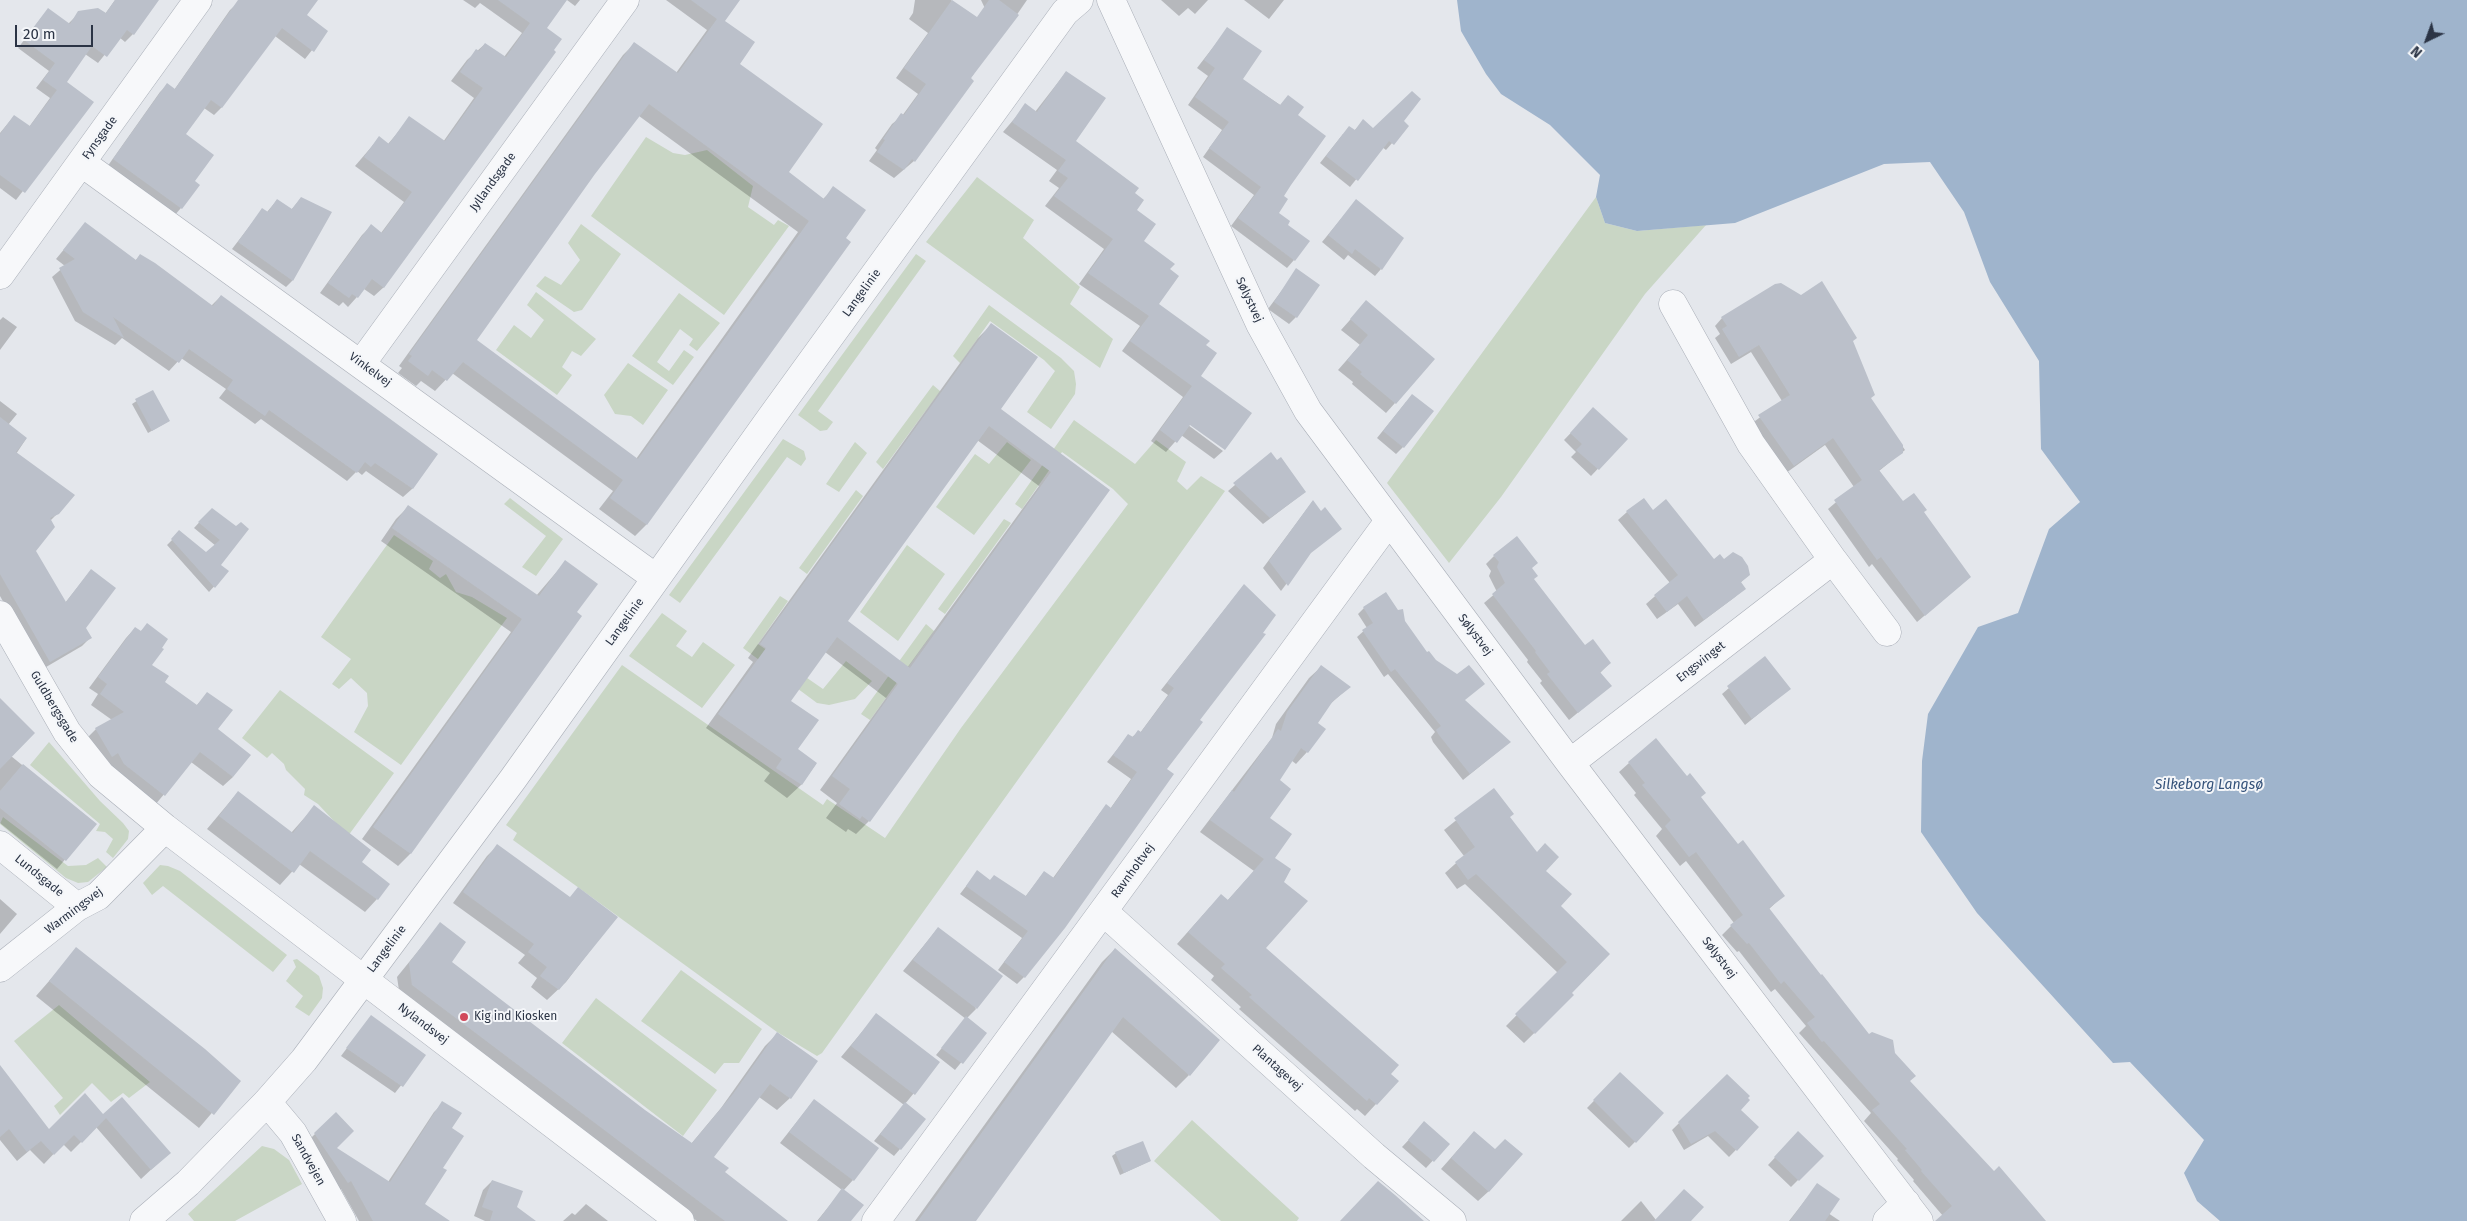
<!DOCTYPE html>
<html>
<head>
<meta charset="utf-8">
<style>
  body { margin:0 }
  #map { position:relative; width:2467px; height:1221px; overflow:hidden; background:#e4e7ec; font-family:"Fira Sans",sans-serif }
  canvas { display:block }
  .north { position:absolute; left:2402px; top:15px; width:50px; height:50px; -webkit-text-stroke:4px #f4f6f9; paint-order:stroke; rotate:222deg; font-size:14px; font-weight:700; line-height:20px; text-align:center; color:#2b3445 }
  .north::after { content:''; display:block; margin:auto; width:18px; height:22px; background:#2b3445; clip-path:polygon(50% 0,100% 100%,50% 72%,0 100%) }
  .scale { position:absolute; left:15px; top:25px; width:78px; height:22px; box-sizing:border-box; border:2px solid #2b3445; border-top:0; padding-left:6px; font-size:15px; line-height:18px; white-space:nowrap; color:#2b3445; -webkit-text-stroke:4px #f4f6f9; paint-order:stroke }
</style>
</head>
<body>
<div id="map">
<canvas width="2467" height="1221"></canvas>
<div class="north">N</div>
<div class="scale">20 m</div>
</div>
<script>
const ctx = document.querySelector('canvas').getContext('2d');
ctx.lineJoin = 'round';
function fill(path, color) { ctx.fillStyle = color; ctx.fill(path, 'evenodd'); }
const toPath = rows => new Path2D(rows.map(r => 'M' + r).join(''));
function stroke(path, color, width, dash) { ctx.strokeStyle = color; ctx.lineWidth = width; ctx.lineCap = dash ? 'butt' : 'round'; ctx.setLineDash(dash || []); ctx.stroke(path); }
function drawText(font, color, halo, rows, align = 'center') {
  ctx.font = font + ' "Fira Sans",sans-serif'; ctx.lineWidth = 4; ctx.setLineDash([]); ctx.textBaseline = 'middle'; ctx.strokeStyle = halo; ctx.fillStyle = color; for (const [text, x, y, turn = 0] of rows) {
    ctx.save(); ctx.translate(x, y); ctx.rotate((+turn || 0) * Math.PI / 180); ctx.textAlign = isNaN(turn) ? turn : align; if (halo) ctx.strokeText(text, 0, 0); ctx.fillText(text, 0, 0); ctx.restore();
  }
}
const green = toPath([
  [646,137,673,153,685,155,707,150,753,186,748,207,774,225,778,220,789,226,724,315,591,216],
  [977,177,1034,220,1023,238,1080,287,1070,304,1113,339,1100,368,926,242],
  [1596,197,1605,223,1637,231,1706,225,1645,294,1501,497,1449,563,1387,483],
  [581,224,621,254,582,310,574,312,536,286,545,276,561,285,580,260,568,243],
  [916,254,926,261,818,411,833,422,827,430,820,431,798,415],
  [536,292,596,339,581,356,572,351,562,367,572,375,557,395,496,350,514,325,531,338,544,320,527,305],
  [679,293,720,323,697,351,689,345,693,339,680,329,657,362,669,371,684,350,694,357,673,385,632,356],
  [989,305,1061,358,1074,371,1076,384,1075,394,1051,429,1027,412,1055,371,1044,360,990,321,960,363,953,356],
  [628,363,668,390,643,425,631,416,615,414,604,395],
  [933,385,940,391,883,469,876,462],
  [1074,420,1135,464,1156,440,1186,462,1177,481,1187,490,1201,476,1225,491,822,1053,817,1056,777,1032,513,840,517,833,506,825,622,665,823,805,827,799,885,838,961,728,1128,504,1113,489,1062,452,1022,509,1015,504],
  [783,439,804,451,806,459,801,466,787,457,680,603,669,595],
  [855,442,867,453,839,492,826,484],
  [1007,442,1031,460,974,535,936,507,975,454,989,464],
  [856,490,863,496,807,574,799,568],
  [510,498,563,539,536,576,522,567,546,536,504,504],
  [1004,519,1011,523,945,614,938,609],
  [394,535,433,561,429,569,440,578,446,574,456,592,472,597,507,618,401,765,354,732,368,706,367,693,351,678,339,689,332,684,351,659,321,637],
  [907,545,945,574,898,641,860,612],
  [780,596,788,601,758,644,823,689,846,661,872,681,855,699,829,705,817,703,743,648],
  [662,613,687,631,676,646,692,657,703,642,735,665,702,708,629,656],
  [926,624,934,631,870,720,861,714],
  [280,690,394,773,348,836,318,804,304,795,305,789,286,770,284,764,272,753,267,758,242,738],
  [49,742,100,801,123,823,129,831,128,839,113,858,106,852,113,839,105,832,96,831,100,824,30,765],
  [3,817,68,866,86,865,98,858,107,867,88,882,78,883,66,878,0,824],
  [160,865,168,866,180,871,287,955,273,972,163,886,152,895,143,883],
  [297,959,319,976,323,988,322,998,309,1016,295,1007,303,996,286,981,296,967,293,960],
  [681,970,762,1029,739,1063,724,1063,715,1074,641,1021],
  [596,998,717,1090,683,1136,562,1043],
  [59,1005,150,1082,129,1098,123,1093,111,1102,92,1083,60,1115,54,1106,63,1098,14,1041],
  [1192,1120,1299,1218,1297,1221,1221,1221,1154,1161],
  [262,1146,274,1149,289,1160,302,1184,235,1221,194,1221,188,1214]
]);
const water = toPath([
  [1457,0,2467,0,2467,1221,2220,1221,2197,1201,2184,1173,2204,1140,2130,1062,2113,1063,1977,913,1921,832,1922,761,1928,714,1978,627,2018,613,2049,529,2080,502,2041,449,2039,361,1990,282,1964,212,1930,162,1884,164,1735,223,1637,231,1605,223,1596,197,1600,175,1550,125,1501,94,1486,74,1461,31]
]);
const shadow = toPath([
  [115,0,157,0,133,34,125,42,119,37,98,63,85,54,65,83,65,136,16,200,0,188,0,133,14,116,29,127,50,98,36,88,49,71,18,48,48,9,68,24,79,13,105,14],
  [241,0,316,0,306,15,327,31,305,59,275,36,221,108,214,115,204,108,184,134,193,181,181,208,174,216,107,167,160,92,167,85,174,90,230,10],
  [463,0,565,0,545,28,552,50,384,287,374,296,364,289,348,307,343,302,339,306,320,293,362,235,371,226,381,233,404,202,355,166,379,138,388,144,410,118,443,142,474,98,451,81,467,60,485,44,504,57,522,33,480,3,475,8],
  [567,0,580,0,575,6],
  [666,0,739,0,723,21,738,64,787,173,823,199,834,188,844,239,850,242,646,525,635,536,599,509,613,491,452,373,435,391,421,381,416,386,398,373,402,368,399,366,623,55,634,44,676,73,707,30],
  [639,116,798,232,636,459,475,340,594,173],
  [915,0,951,0,997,34,981,0,1027,0,1005,32,999,37,914,161,894,178,869,161,877,150,875,148,892,124,902,116,918,94,896,78,928,33,909,19,913,13],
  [1161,0,1208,0,1195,14,1188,8,1179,16],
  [1244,0,1284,0,1269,19],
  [1228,28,1241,79,1297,116,1282,197,1277,213,1286,225,1294,260,1287,268,1231,226,1254,195,1203,157,1222,130,1188,105,1208,76,1197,68],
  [1066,72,1074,141,1133,193,1142,241,1169,270,1157,304,1204,346,1199,376,1184,422,1223,451,1214,459,1181,435,1166,452,1151,441,1183,397,1122,351,1140,326,1079,284,1104,249,1045,206,1059,188,1049,181,1057,170,1003,132,1026,105,1035,112],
  [1363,121,1373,129,1402,121,1407,126,1386,150,1382,147,1350,187,1320,163,1343,134,1354,131],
  [301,198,292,281,286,287,232,249,262,210,267,212,277,200,291,210],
  [1350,208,1381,269,1375,276,1348,255,1344,260,1322,242],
  [85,224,135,261,140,255,211,306,221,296,436,454,412,489,403,497,366,471,362,475,357,471,347,481,261,419,255,424,219,398,226,389,181,358,169,371,122,338,115,345,75,321,52,277,65,266,56,259],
  [1297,270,1296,317,1289,324,1268,309],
  [1366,302,1395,403,1386,413,1352,384,1353,382,1338,370,1360,345,1341,330],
  [3,317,17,327,0,350,0,320],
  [1722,318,1852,341,1870,399,1905,450,1879,471,1903,503,1923,513,1970,577,1917,622,1872,564,1869,567,1828,509,1854,487,1825,445,1786,473,1751,424,1782,401,1751,352,1731,364,1715,338,1720,334,1715,326],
  [991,325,999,409,1108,490,869,821,856,834,848,829,846,832,826,818,837,803,820,790,886,698,825,652,790,701,796,750,816,764,801,785,787,798,764,781,770,773,706,728,753,662,748,658,978,338],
  [977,440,1039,486,907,668,847,621],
  [152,391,169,421,148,433,132,404],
  [0,401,17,414,8,425,26,439,16,454,58,513,50,521,34,551,65,603,91,570,85,628,90,638,82,646,41,670,0,596],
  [1406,402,1403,447,1396,454,1377,438],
  [1587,416,1626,439,1591,476,1571,457,1576,452,1564,440],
  [1271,454,1305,492,1263,524,1228,491],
  [1312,502,1308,555,1281,591,1263,568],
  [408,507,536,596,565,562,576,613,581,616,410,854,398,866,362,839,511,632,381,541,396,519],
  [1653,511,1714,560,1749,575,1740,583,1744,589,1735,597,1695,627,1678,604,1657,619,1646,604,1670,583,1618,520,1627,512],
  [206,515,236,528,219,565,228,571,209,592,167,545,180,532,206,554,216,546,194,528],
  [1494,556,1531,568,1532,579,1585,647,1610,663,1600,673,1610,686,1569,720,1540,683,1542,681,1527,662,1528,660,1484,603,1497,592,1489,576,1491,571,1486,564],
  [1244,585,1199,721,1024,977,1017,984,998,970,1022,938,960,894,977,872,989,881,1025,897,1044,872,1053,878,1100,813,1106,806,1110,809,1131,779,1107,762,1128,736,1131,738,1138,732,1140,733,1168,695,1161,690],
  [1364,608,1404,621,1427,654,1464,701,1510,742,1463,780,1433,742,1431,737,1435,732,1388,674,1384,677,1357,637,1367,628,1358,614],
  [147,625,151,665,163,682,196,706,208,693,216,730,233,777,223,786,191,762,155,805,115,774,86,739,96,729,112,720,91,705,98,694,89,688,126,638,135,628,140,632],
  [1765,657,1789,689,1745,725,1722,694],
  [1321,667,1349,687,1327,707,1316,723,1307,752,1296,764,1291,760,1278,780,1268,818,1273,858,1283,882,1265,948,1397,1081,1365,1116,1357,1109,1355,1111,1239,1009,1241,1007,1211,980,1214,976,1177,944,1210,907,1227,901,1254,871,1200,832,1272,738,1276,724,1309,678],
  [0,700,11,756,95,824,57,869,0,823],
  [1629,763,1700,798,1737,846,1783,896,1768,910,1869,1035,1894,1053,1909,1081,1993,1172,2045,1221,1937,1221,1943,1216,1913,1181,1914,1180,1897,1160,1898,1159,1864,1121,1871,1113,1799,1033,1806,1026,1775,989,1771,992,1739,951,1737,952,1722,935,1734,923,1686,861,1680,866,1656,836,1662,829,1634,795,1636,793,1619,772],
  [1494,790,1509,817,1536,854,1560,906,1608,954,1571,992,1573,995,1524,1043,1506,1026,1558,973,1465,884,1457,889,1445,873,1464,856,1444,830],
  [238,792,291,833,314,807,361,863,377,899,365,912,299,864,280,885,207,829],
  [497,846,569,898,616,917,566,982,547,1000,531,987,537,978,518,963,525,955,453,903,487,856],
  [0,899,17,914,0,934],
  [440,924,450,962,645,1112,691,1144,721,1108,765,1046,777,1034,816,1061,790,1098,777,1110,759,1097,713,1157,723,1173,786,1221,697,1221,400,997,397,977],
  [938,928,976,1009,967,1018,985,1033,955,1070,936,1055,966,1019,903,971],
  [77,949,239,1081,199,1128,36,996],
  [1115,949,1189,1075,1176,1088,1111,1031,974,1221,915,1221,1102,962],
  [876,1015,939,1062,905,1104,900,1149,894,1156,874,1141,904,1105,841,1057],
  [371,1016,425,1055,395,1093,341,1056],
  [1620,1074,1663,1113,1629,1148,1587,1108],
  [1727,1076,1739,1110,1758,1127,1729,1157,1708,1136,1684,1150,1672,1130],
  [0,1088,49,1131,103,1115,169,1153,141,1179,96,1127,71,1152,63,1144,44,1164,30,1150,17,1161,0,1140],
  [814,1100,853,1180,843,1191,850,1221,817,1221,842,1190,780,1143],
  [443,1103,450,1128,441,1169,423,1205,426,1221,359,1221,341,1189,338,1191,306,1143,336,1113,335,1148,388,1182,434,1112],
  [1418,1130,1448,1144,1426,1168,1402,1147],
  [1798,1133,1822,1156,1791,1187,1768,1165],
  [1464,1143,1489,1191,1478,1201,1441,1169],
  [1116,1153,1150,1161,1120,1175,1112,1156],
  [492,1181,516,1208,533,1221,485,1221,474,1216,483,1190],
  [1817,1185,1828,1213,1840,1221,1789,1221],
  [1641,1201,1656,1220,1689,1221,1621,1221],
  [586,1204,608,1221,563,1221,572,1213,575,1215]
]);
const building = toPath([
  [115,0,159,0,134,35,127,30,107,57,92,46,67,82,94,102,25,193,0,175,0,134,14,115,30,126,57,90,43,80,55,63,24,40,48,8,70,24,78,11,98,8,106,13],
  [238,0,318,0,307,15,328,31,314,52,282,28,222,108,211,100,186,134,214,155,195,181,200,185,182,209,113,159,167,83,175,89],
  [498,0,567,0,547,28,562,39,554,50,556,52,384,288,372,279,358,298,352,294,349,298,328,283,371,224,382,233,412,192,364,157,379,136,389,144,409,116,445,141,483,88,460,72,476,49,479,51,485,43,506,57,530,23],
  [691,0,740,0,725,21,755,42,740,64,823,124,789,172,824,199,833,186,866,210,846,238,851,242,647,525,610,498,623,480,463,362,447,381,432,370,428,376,408,361,412,356,409,354,634,42,678,73,717,19],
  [649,104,809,221,638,459,477,340,595,174],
  [952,0,977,17,989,0,999,0,1019,15,971,78,974,81,915,162,912,159,904,170,877,152,885,140,883,139,901,113,904,115,926,84,904,68],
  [1227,27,1262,51,1243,79,1280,105,1288,95,1304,107,1298,115,1326,136,1291,185,1284,196,1288,199,1279,213,1290,221,1288,225,1310,241,1295,261,1238,218,1261,187,1209,148,1229,122,1195,97,1215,68,1204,60],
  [1066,71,1106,98,1076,141,1139,188,1135,193,1144,200,1137,210,1156,224,1144,241,1175,264,1170,269,1179,276,1159,304,1210,341,1206,345,1217,353,1201,376,1252,413,1225,450,1190,425,1177,443,1160,430,1192,386,1130,341,1149,316,1088,273,1113,239,1054,196,1068,178,1058,171,1066,160,1012,122,1025,103,1037,112],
  [1412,91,1421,99,1404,121,1409,126,1394,145,1389,141,1358,181,1326,156,1349,126,1355,130,1363,119,1373,128],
  [301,197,332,212,293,281,238,242,262,208,268,212,277,199,292,209],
  [1356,199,1404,238,1382,270,1355,249,1352,254,1328,235],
  [85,222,136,260,140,254,155,263,213,306,221,295,438,454,413,489,375,463,371,467,365,462,357,473,269,410,265,416,227,389,233,380,189,349,179,363,113,317,124,338,83,312,59,268,75,259,63,250],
  [1296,268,1320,285,1297,318,1274,302],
  [1822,281,1857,338,1853,341,1875,395,1871,398,1903,445,1903,453,1879,470,1903,501,1914,493,1927,510,1924,512,1971,577,1925,616,1881,557,1877,560,1834,500,1862,480,1833,438,1794,466,1758,415,1790,395,1759,345,1739,357,1722,329,1727,326,1721,317,1775,284,1781,283,1801,295],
  [1366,300,1435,359,1396,404,1360,374,1362,372,1347,360,1368,335,1350,319],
  [991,323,1038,357,1001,409,1110,490,870,822,862,816,860,819,839,804,850,789,832,776,898,684,837,637,791,701,819,720,798,749,817,763,802,785,776,768,782,759,718,714,766,648,760,644],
  [989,426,1051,472,910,668,848,621],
  [153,390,170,421,152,431,135,399],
  [1412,394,1434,411,1404,448,1383,431],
  [1593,407,1628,439,1599,470,1576,450,1582,444,1570,433],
  [0,417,27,438,16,452,75,495,59,514,50,518,55,527,36,551,66,602,91,569,116,588,86,628,92,638,50,662,0,574],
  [1271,452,1277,460,1281,457,1306,492,1270,518,1233,483],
  [1644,498,1653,510,1666,499,1714,559,1720,554,1724,559,1733,552,1742,557,1748,566,1750,575,1741,582,1746,589,1704,620,1687,596,1667,612,1654,595,1678,575,1626,511],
  [1313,500,1321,511,1325,507,1342,529,1311,553,1288,586,1269,561],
  [408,505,539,596,565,560,598,584,577,612,582,616,411,854,373,827,522,619,392,528],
  [212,508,236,526,241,522,249,529,221,565,229,571,215,588,171,539,179,530,206,552,220,540,198,522],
  [1517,536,1538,563,1532,568,1538,576,1534,579,1585,645,1593,639,1611,663,1600,672,1612,686,1578,713,1547,674,1550,672,1535,652,1536,651,1492,594,1505,583,1497,567,1499,562,1493,555],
  [1244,584,1276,615,1263,633,1266,634,1200,720,1203,722,1167,769,1174,774,1065,928,1025,978,1004,962,1028,931,966,886,977,870,990,880,994,875,1026,896,1044,871,1054,878,1106,804,1111,808,1137,772,1113,755,1128,734,1133,737,1138,730,1141,732,1174,688,1167,683],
  [1386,592,1398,610,1403,609,1405,621,1427,652,1429,651,1436,660,1457,674,1469,665,1485,684,1465,700,1511,742,1470,774,1439,735,1436,730,1441,726,1395,669,1391,672,1362,630,1373,623,1363,607],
  [147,623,168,639,162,648,164,649,152,665,169,676,165,682,197,705,207,692,233,710,218,729,251,755,233,777,200,752,165,796,124,764,118,753,112,757,95,728,124,712,100,694,107,684,98,677,135,627,141,631],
  [1765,656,1791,689,1752,719,1727,686],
  [1321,665,1351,687,1333,701,1318,723,1326,729,1308,753,1301,748,1280,780,1291,789,1270,818,1292,834,1275,858,1291,869,1284,882,1308,901,1266,948,1399,1065,1391,1074,1399,1081,1377,1105,1369,1098,1367,1101,1249,997,1252,995,1221,968,1225,964,1188,932,1221,894,1228,900,1264,859,1210,820,1232,790,1234,792,1278,729,1281,731,1287,712],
  [0,698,35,733,0,769],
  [1656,738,1687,776,1690,773,1706,793,1701,797,1738,844,1743,840,1785,896,1769,908,1821,975,1822,974,1869,1034,1872,1032,1893,1040,1895,1053,1916,1076,1910,1081,1994,1171,1999,1166,2046,1221,1935,1221,1952,1206,1921,1171,1922,1170,1905,1150,1907,1149,1872,1110,1880,1104,1824,1041,1822,1042,1807,1023,1815,1017,1784,981,1781,984,1749,943,1747,944,1730,925,1743,915,1696,852,1689,857,1665,826,1671,820,1642,785,1645,783,1628,762],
  [23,764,97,824,66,861,0,808,0,791],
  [1494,788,1514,814,1510,817,1537,852,1545,843,1559,857,1546,871,1572,894,1561,906,1610,954,1572,993,1574,995,1535,1034,1515,1014,1567,962,1476,874,1468,880,1455,862,1475,847,1454,818],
  [238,791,293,833,314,805,371,850,362,862,390,884,378,900,310,851,294,873,219,816],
  [497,844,570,897,578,887,618,917,559,990,540,976,547,967,528,952,534,944,463,892],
  [440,922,466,942,452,962,645,1110,692,1143,733,1094,777,1032,818,1061,791,1099,770,1084,714,1157,729,1168,725,1172,788,1221,725,1221,412,985,409,963],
  [938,927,1003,976,977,1009,913,960],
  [76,947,205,1049,241,1081,214,1115,49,981],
  [1115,948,1220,1040,1190,1076,1123,1017,976,1221,918,1221],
  [876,1013,940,1062,915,1095,851,1046],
  [371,1015,426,1055,403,1087,346,1048],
  [966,1016,987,1033,963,1064,941,1048],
  [0,1065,49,1129,85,1093,103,1114,122,1097,171,1153,151,1170,106,1118,82,1143,74,1135,54,1155,41,1141,27,1152,9,1129,0,1137],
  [1620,1072,1664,1113,1636,1143,1593,1100],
  [1727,1074,1750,1096,1748,1098,1750,1100,1741,1110,1759,1127,1737,1151,1715,1131,1691,1144,1678,1122],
  [814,1099,879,1148,854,1181,789,1132],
  [442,1101,462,1113,452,1128,464,1136,443,1168,447,1170,425,1204,450,1221,373,1221,351,1181,348,1183,314,1133,336,1112,354,1131,337,1148,390,1182],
  [905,1102,926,1119,901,1150,880,1134],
  [1424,1121,1450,1144,1434,1162,1408,1140],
  [1474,1131,1495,1149,1505,1139,1523,1154,1489,1192,1451,1158],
  [1798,1131,1824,1156,1799,1181,1774,1157],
  [1143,1141,1151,1161,1124,1173,1115,1152],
  [492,1180,523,1191,517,1207,536,1221,490,1221,493,1211,482,1207],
  [1378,1181,1395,1195,1424,1221,1340,1221],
  [1817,1183,1840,1199,1825,1221,1790,1221],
  [842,1188,864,1205,851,1221,818,1221],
  [1684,1189,1704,1207,1691,1221,1654,1221]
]);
const minor = toPath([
  [1111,0,1260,324,1308,411,1570,763,1919,1221],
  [82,163,656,578],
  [0,275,198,0],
  [1673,304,1751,444,1833,560,1887,632],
  [361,364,625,0],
  [0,615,67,732,101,775,165,828,680,1221],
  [1570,763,1833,560],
  [0,845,77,907],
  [1104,912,1374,1156,1452,1221],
  [0,968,77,907,98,896,165,828],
  [267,1102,293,1133,342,1221],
  [144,1221,188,1183,267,1102,304,1060,513,779,770,419,1065,12,1079,0],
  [876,1221,1389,521],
  [1887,1221,1906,1203]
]);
const markers = [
  [464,1017,5,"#d1495b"]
];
const streetNames = [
  ["Fynsgade",100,138,-54],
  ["Jyllandsgade",493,182,-54],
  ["Langelinie",862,293,-54],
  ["Sølystvej",1249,300,65],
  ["Vinkelvej",370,370,36],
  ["Langelinie",625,622,-54],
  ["Sølystvej",1475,635,53],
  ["Engsvinget",1701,662,-38],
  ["Guldbergsgade",54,707,59],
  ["Ravnholtvej",1133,871,-54],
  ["Lundsgade",39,876,39],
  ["Warmingsvej",74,911,-37],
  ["Langelinie",387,949,-53],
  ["Sølystvej",1719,958,53],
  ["Nylandsvej",423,1024,37],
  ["Plantagevej",1277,1068,42],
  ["Sandvejen",308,1160,61]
];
const poiNames = [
  ["Kig ind Kiosken",474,1017]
];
const waterNames = [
  ["Silkeborg Langsø",2209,785]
];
fill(green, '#c9d6c5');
fill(water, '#9fb4cc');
fill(shadow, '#0003');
fill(building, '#bbc0ca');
stroke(minor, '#a9aeb7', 29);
stroke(minor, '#f7f8fa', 28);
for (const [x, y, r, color] of markers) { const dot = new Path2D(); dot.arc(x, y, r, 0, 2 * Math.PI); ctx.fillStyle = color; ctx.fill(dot); stroke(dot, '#f4f6f9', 2); }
drawText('12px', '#2b3445', '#f4f6f9', streetNames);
drawText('12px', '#2b3445', '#f4f6f9', poiNames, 'left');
drawText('italic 14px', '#34527a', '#f4f6f9', waterNames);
</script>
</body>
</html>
